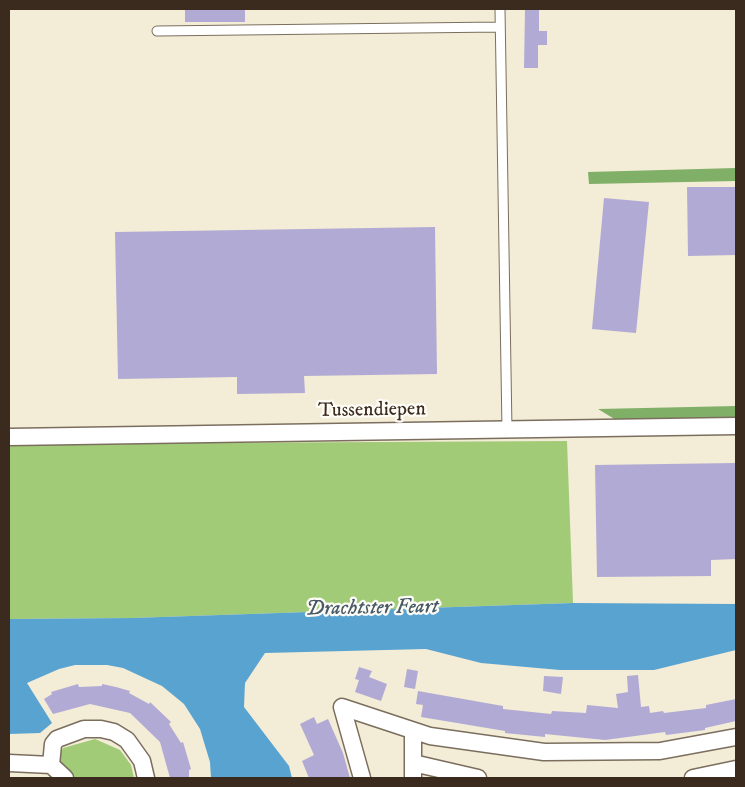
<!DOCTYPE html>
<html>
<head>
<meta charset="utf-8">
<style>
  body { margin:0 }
  #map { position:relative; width:745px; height:787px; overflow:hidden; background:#f3ecd6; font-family:"IM FELL DW Pica",serif }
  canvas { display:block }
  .frame { position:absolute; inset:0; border:10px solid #3b2a1e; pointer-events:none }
</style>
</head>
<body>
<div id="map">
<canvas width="745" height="787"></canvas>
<div class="frame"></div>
</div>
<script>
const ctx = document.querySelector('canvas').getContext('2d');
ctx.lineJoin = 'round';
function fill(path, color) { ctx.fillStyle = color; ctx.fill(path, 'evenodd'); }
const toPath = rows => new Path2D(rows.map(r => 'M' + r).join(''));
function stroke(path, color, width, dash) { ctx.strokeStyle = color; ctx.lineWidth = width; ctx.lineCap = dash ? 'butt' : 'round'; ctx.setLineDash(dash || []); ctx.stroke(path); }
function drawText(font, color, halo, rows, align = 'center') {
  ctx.font = font + ' "IM FELL DW Pica",serif'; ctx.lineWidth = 4.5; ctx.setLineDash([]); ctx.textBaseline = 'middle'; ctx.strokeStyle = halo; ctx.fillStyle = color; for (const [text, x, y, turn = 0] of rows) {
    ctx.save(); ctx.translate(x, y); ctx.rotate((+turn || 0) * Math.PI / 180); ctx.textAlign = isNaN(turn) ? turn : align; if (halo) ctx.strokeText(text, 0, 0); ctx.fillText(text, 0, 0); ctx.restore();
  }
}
const green = toPath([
  [567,441,573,603,132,618,9,619,9,444],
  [95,739,120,750,131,765,134,778,75,778,60,764,58,757,63,748]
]);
const forest = toPath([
  [736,168,736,181,589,184,588,172],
  [736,406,736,417,616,420,598,409]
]);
const water = toPath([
  [573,603,736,604,736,650,654,670,560,670,481,663,426,649,265,653,245,683,244,707,289,766,292,778,211,778,210,762,200,729,184,704,162,686,123,668,107,665,75,665,59,669,27,683,52,723,40,733,9,734,9,619,132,618]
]);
const building = toPath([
  [185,9,245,9,245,22,185,22],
  [525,9,539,9,539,31,547,31,547,45,538,45,538,68,524,68],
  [687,187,736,187,736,255,688,256],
  [604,198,649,202,636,333,592,329],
  [435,227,437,374,304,376,305,393,237,394,237,377,118,379,115,232],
  [736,463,736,559,711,560,711,576,597,577,595,465],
  [359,667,372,671,369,677,387,684,381,701,355,692,359,680,355,679],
  [407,669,418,671,415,689,404,687],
  [638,675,641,707,649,706,650,713,663,711,664,713,706,708,706,705,736,699,736,721,705,728,705,730,666,735,665,732,605,740,545,734,545,737,505,733,505,731,421,717,423,705,416,704,418,691,503,706,503,709,551,714,552,711,586,713,587,705,618,708,616,694,628,692,627,676],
  [544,676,563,677,561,694,543,691],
  [78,684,79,687,102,686,102,684,116,687,130,691,129,693,149,704,150,702,171,722,169,724,181,743,183,742,191,769,189,770,189,778,170,778,160,742,130,713,90,704,53,714,44,699,52,694,51,692],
  [314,717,317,724,328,719,343,753,350,778,309,778,302,761,314,755,300,724]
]);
const lane = toPath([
  [500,9,507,430],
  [157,31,500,27]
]);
const street = toPath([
  [9,437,736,426],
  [9,763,51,765,65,778],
  [413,763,413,731],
  [51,765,53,744,57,739,84,729,101,729,114,732,127,740,142,761,146,778],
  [362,778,342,707,430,736,544,752,660,751,736,737],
  [413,778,413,763,478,778],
  [693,778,736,769]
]);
const streetNames = [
  ["Tussendiepen",372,411,-1]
];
const waterNames = [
  ["Drachtster Feart",372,609,-1]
];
fill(green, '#a1cb77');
fill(forest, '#80af68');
fill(water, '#59a3d1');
fill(building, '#b1aad5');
stroke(lane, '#7b6e5e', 11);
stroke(street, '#7b6e5e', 19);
stroke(lane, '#fff', 9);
stroke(street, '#fff', 16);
drawText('20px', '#3b2a1e', '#fdfcf7', streetNames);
drawText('italic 21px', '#475a66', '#fdfcf7', waterNames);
</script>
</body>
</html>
